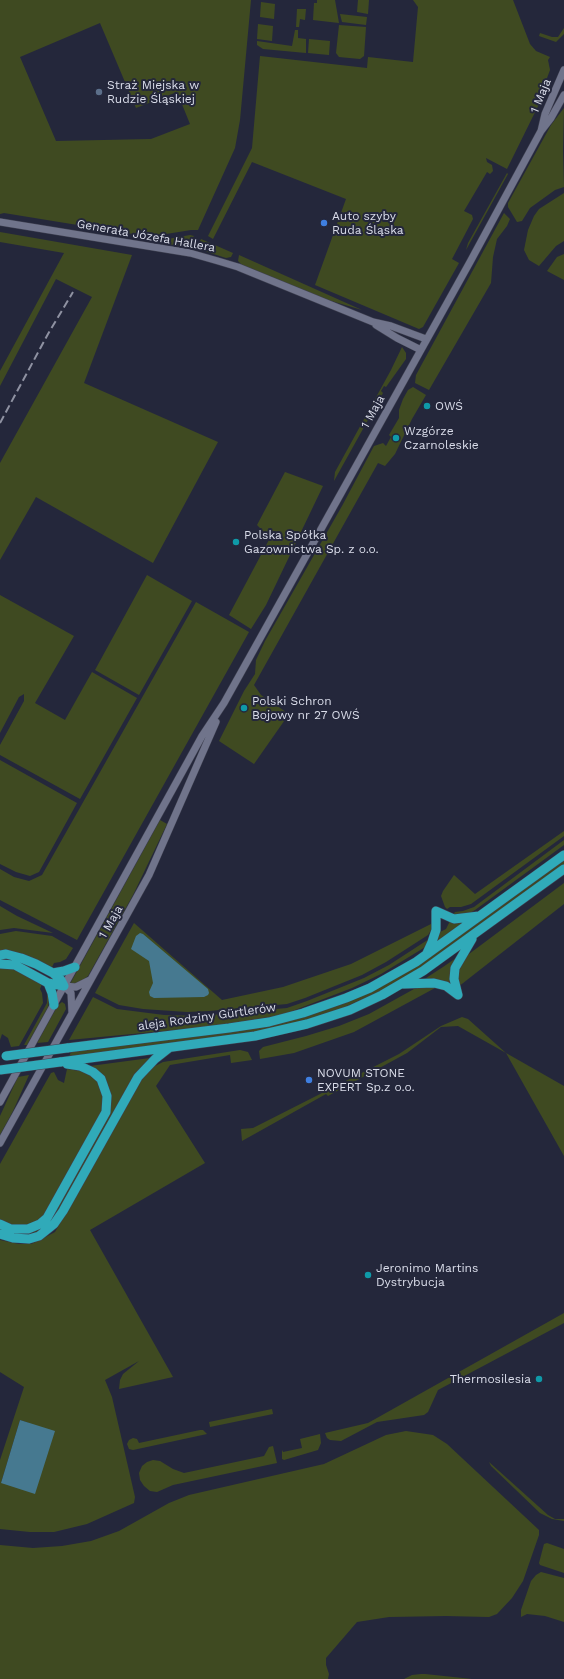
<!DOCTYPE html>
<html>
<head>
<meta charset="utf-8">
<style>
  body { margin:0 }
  canvas { display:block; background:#24273b }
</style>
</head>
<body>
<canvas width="564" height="1679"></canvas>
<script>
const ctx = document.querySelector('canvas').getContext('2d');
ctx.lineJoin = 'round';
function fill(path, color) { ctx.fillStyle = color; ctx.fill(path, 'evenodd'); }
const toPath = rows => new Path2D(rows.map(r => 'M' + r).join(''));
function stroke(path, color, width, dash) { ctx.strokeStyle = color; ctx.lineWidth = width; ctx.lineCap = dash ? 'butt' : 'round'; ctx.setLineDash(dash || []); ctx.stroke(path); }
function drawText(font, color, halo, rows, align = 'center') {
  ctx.font = font + ' "Work Sans",sans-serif'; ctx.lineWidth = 4; ctx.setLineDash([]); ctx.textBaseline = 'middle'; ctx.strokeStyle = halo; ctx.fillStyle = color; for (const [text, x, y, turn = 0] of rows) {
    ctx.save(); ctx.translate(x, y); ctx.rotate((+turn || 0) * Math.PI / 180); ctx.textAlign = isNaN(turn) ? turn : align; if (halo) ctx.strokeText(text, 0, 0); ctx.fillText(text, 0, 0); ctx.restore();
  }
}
const green = toPath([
  [0,0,251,0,240,120,235,148,198,230,191,230,160,235,139,235,4,213,0,214],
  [100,23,136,108,177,92,190,124,151,139,56,141,20,57],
  [317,0,335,0,339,23,313,20,314,3,317,3],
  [358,0,369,0,368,14,357,12],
  [413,0,513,0,530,44,536,51,550,57,548,60,550,70,544,86,542,98,507,169,486,158,487,162,492,165,493,171,490,174,487,172,464,211,472,215,473,219,452,259,459,263,423,327,419,329,315,285,346,199,252,162,213,239,208,236,252,148,260,56,367,68,368,57,413,62,418,7],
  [261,2,275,4,274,19,260,17],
  [297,9,306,9,305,20,300,19,299,27,296,27],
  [340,14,367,17,366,25,342,22],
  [258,24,273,26,272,41,257,39],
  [339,25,366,27,364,56,360,59,339,57,336,53],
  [564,28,564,34,556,42,539,36,540,33,552,37,558,37],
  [295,30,298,30,298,38,306,39,306,53,263,49,257,45,257,41,292,46],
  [309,39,330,41,329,55,308,53],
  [564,108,563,151,564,187,555,190,530,208,522,221,517,222,508,207,508,203,551,125],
  [507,173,508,174,466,250,468,243],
  [564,193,564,241,556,246,539,266,529,260,524,250,528,230,534,216,539,209],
  [504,213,510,219,507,226,497,239,493,257,491,283,429,390,415,383,416,375],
  [0,232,132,255,84,383,218,442,153,563,36,497,0,560,0,463,92,297,56,279,0,386,0,371,64,253,0,242],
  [190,235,194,236,188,243,182,246,146,241,162,240],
  [201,239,233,253,231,257,226,258,201,250,198,245],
  [564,254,564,280,547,271,557,257],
  [239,255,362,310,328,300,242,265,238,261],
  [402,347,406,353,406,359,386,387,384,386,381,391,383,393,334,481,335,472,391,370],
  [413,387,426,395,412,419,395,454,385,466,378,463,254,685,261,695,289,714,254,764,219,741,244,691,255,674,256,660,265,641,342,506,374,446,383,443,386,446,391,437,389,435,399,418,399,410,403,399,408,390],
  [285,472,323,486,266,605,251,629,229,615,270,538,257,525],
  [147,575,192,601,139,695,95,670],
  [0,595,74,636,35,703,65,720,92,672,137,698,80,799,0,755,0,745,24,701,24,694,19,697,0,733],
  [196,602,249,632,77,940,0,900,0,869,14,877,29,881,42,875],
  [0,760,77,803,39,872,30,876,16,872,0,864],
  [160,820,167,824,133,895,88,976,78,984,70,984],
  [564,831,564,836,471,904,461,907,450,907,447,909,445,907,441,896,443,891,454,875,475,894],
  [564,840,564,845,475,910,468,914,453,915,455,912,463,911,474,907],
  [564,859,564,864,426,964,385,989,340,1009,322,1015,262,1031,69,1057,71,1052,215,1034,302,1018,345,1003,420,964],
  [564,883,564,904,458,987,459,968,465,957],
  [0,906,17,916,53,933,14,928,0,930],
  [450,921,465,922,435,945,438,933,446,929],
  [134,923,222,1000,283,987,351,964,433,923,433,927,428,935,386,962,362,975,305,998,287,1004,209,1011,187,1012,143,1009,119,1005,95,993],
  [16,931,52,936,73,948,66,959,60,962,54,963,51,969,0,951,0,934],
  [429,939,426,946,422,949,381,974,352,988,282,1015,206,1027,69,1040,93,997,117,1009,164,1015,201,1016,287,1008,307,1001,364,978,389,965],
  [459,956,452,986,423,980,443,967],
  [0,968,13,968,42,984,40,989,42,993,43,1003,19,1046,11,1047,8,1038,2,1034,0,1040],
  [427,985,435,988,354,1032,294,1053,260,1059,259,1051,263,1047,306,1036,339,1026,369,1014,414,989],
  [47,991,49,1001,48,1007,27,1045,24,1045,47,1003],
  [62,1002,65,1004,66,1009,48,1042,37,1043,58,1005],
  [462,1017,468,1019,506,1053,564,1086,564,1156,506,1053,458,1026,441,1027,407,1053,328,1096,326,1094,242,1141,241,1129,253,1128,399,1054,441,1026],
  [240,1050,248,1052,252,1060,231,1063,230,1055,170,1065,156,1086,205,1163,90,1230,173,1377,119,1389,120,1380,123,1374,139,1361,105,1380,112,1397,135,1497,134,1503,87,1524,54,1532,30,1532,0,1529,0,1460,24,1387,0,1372,0,1240,19,1244,31,1244,40,1240,55,1232,143,1076,153,1067,163,1062],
  [20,1420,29,1423,1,1483],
  [150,1058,52,1221,39,1231,26,1235,21,1235,0,1231,0,1228,16,1233,54,1214,106,1121,110,1109,90,1066],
  [67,1069,80,1071,90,1075,98,1082,103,1091,103,1111,44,1217,32,1225,14,1226,0,1220,0,1164,51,1073,54,1072,58,1080,64,1083],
  [29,1075,13,1111,0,1135,0,1116,16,1081,18,1077],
  [564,1313,564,1323,438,1390,428,1412,424,1415,377,1422,341,1441,330,1440,327,1438,325,1433,368,1423],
  [272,1409,273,1414,210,1427,209,1422],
  [200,1430,203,1430,207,1434,133,1450,129,1449,127,1444,129,1440,133,1438,137,1439,139,1443],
  [406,1431,433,1435,447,1444,539,1530,539,1535,523,1581,512,1598,497,1614,489,1617,446,1616,389,1617,357,1622,326,1658,326,1665,329,1674,328,1679,0,1679,0,1545,33,1548,62,1546,91,1541,119,1531,169,1503,189,1495,324,1464,386,1435],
  [320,1434,321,1443,318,1450,284,1460,282,1459,282,1450,283,1452,302,1448,300,1439],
  [273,1446,277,1463,173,1485,157,1492,150,1491,144,1486,140,1480,139,1473,142,1466,147,1462,153,1460,160,1461,173,1469,184,1473,264,1456,269,1447],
  [489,1462,548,1515,555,1519,564,1519,564,1521,552,1519,540,1513,491,1466],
  [547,1543,564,1549,564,1573,540,1565,539,1563,544,1544],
  [541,1572,564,1578,564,1622,545,1616,527,1614,521,1617,521,1610,531,1581,536,1575],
  [421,1674,425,1674,472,1679,404,1679,412,1675]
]);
const water = toPath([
  [140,933,143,934,208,989,209,993,208,995,204,997,154,998,150,996,149,992,153,983,149,961,131,949,136,936],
  [20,1420,55,1431,35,1494,1,1483]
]);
const minor = toPath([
  [541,131,545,114,564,70],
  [0,222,190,253,218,261,238,267,373,322,391,326,426,339],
  [376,325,397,338,421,350],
  [64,986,71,993,72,1013],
  [64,986,76,987,90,980],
  [0,1102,202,736,224,703,470,262,541,131,551,118,564,95],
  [0,1143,149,875,216,722]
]);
const major = toPath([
  [427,953,432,942,436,930,436,911,454,919,479,916],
  [0,955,6,954,21,958,36,964,53,973,61,980,64,986],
  [0,964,15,965,48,983,64,986],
  [53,973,64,971,75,967],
  [48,983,52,993,54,1005],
  [404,984,434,983,446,986,458,995],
  [458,995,454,979,455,968,472,939],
  [67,1048,229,1028,269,1022,303,1013,346,998,370,988,416,962,564,855],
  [60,1062,255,1036,307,1024,350,1010,382,995,423,971,564,869],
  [0,1224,11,1229,28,1229,40,1224,47,1218,106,1112,107,1096,101,1079,93,1072,80,1066,67,1064],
  [0,1234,13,1238,29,1239,39,1236,54,1224,63,1211,138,1077,155,1059,169,1048]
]);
const rail = toPath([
  [0,423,48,334,73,292]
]);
const majorBridge = toPath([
  [6,1056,67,1048],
  [0,1070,60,1062]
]);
const markers = [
  [99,92,4,"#5c6f8a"],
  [324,223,4,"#3f7fe0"],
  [427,406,4,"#0f9aa8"],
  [396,438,4,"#0f9aa8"],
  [236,542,4,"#0f9aa8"],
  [244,708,4,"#0f9aa8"],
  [309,1080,4,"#3f7fe0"],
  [368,1275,4,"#0f9aa8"],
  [539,1379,4,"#0f9aa8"]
];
const poiNames = [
  ["Straż Miejska w",107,85],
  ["Rudzie Śląskiej",107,99],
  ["Auto szyby",332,216],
  ["Ruda Śląska",332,230],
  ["OWŚ",435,406],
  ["Wzgórze",404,431],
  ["Czarnoleskie",404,445],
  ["Polska Spółka",244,535],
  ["Gazownictwa Sp. z o.o.",244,549],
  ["Polski Schron",252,701],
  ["Bojowy nr 27 OWŚ",252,715],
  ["NOVUM STONE",317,1073],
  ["EXPERT Sp.z o.o.",317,1087],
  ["Jeronimo Martins",376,1268],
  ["Dystrybucja",376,1282],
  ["Thermosilesia",531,1379,"right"]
];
const streetNames = [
  ["1 Maja",541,96,-68],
  ["Generała Józefa Hallera",146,236,10],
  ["1 Maja",373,412,-61],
  ["1 Maja",111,922,-60],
  ["aleja Rodziny Gürtlerów",207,1017,-8]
];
fill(green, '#3f4a21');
fill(water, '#467990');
stroke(minor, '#3f4151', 8);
stroke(major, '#3f4151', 10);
stroke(minor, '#70748b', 7);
stroke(major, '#30aab9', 9);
stroke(rail, '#8f92a2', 2, [8, 4]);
stroke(majorBridge, '#3f4151', 10, []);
stroke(majorBridge, '#30aab9', 9);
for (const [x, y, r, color] of markers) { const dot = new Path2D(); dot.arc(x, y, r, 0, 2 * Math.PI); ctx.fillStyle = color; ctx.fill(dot); stroke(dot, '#24273b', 1.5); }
drawText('12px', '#daddea', '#24273b', poiNames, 'left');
drawText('12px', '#daddea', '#24273b', streetNames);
</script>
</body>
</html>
